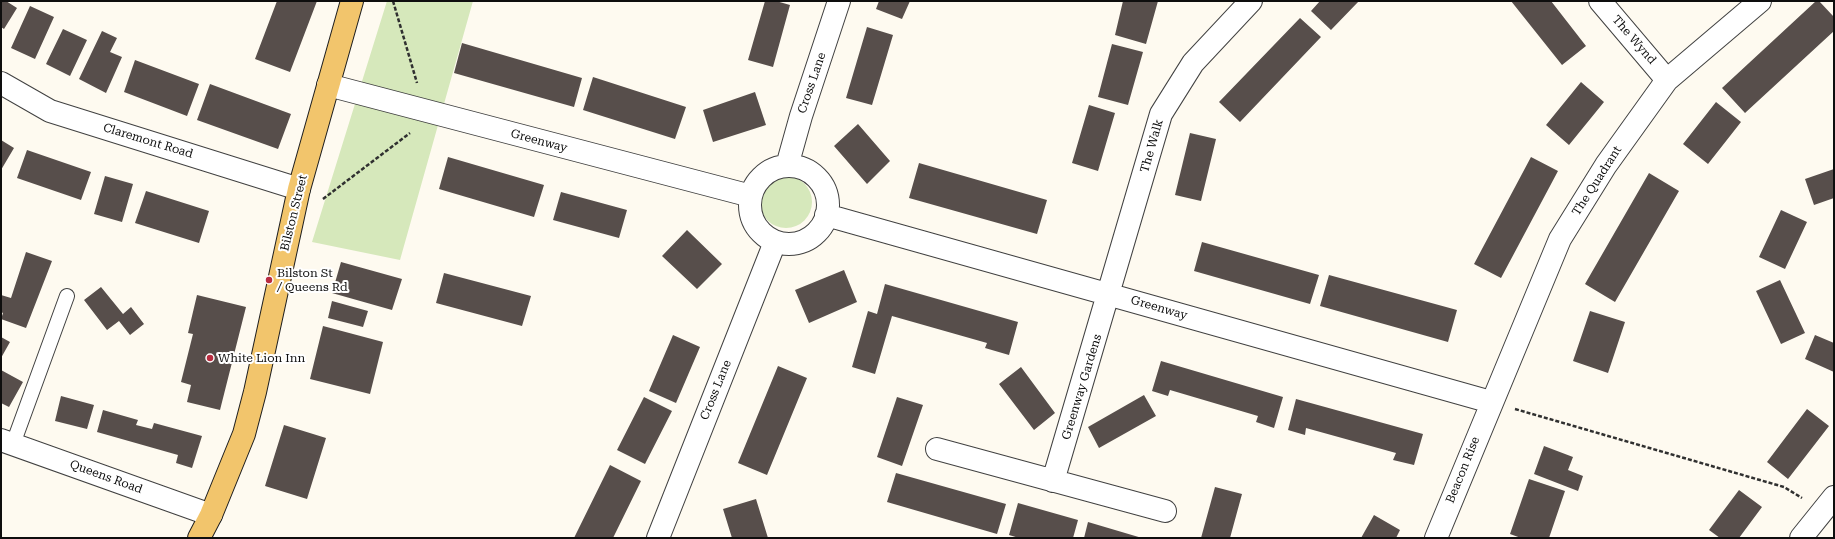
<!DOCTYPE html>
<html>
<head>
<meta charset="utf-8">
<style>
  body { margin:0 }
  #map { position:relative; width:1835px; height:539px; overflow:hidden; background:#fefaf0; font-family:"Roboto Serif",serif }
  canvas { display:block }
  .frame { position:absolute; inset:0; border:2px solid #0e0e0e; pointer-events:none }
</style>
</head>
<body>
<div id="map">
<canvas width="1835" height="539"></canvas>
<div class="frame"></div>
</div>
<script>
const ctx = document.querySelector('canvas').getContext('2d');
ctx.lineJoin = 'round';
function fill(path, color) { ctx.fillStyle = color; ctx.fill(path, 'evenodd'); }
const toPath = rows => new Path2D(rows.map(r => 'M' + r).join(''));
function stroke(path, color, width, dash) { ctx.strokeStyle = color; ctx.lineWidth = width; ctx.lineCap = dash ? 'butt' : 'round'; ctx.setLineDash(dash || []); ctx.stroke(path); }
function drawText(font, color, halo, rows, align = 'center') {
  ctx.font = font + ' "Roboto Serif",serif'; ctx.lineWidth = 4; ctx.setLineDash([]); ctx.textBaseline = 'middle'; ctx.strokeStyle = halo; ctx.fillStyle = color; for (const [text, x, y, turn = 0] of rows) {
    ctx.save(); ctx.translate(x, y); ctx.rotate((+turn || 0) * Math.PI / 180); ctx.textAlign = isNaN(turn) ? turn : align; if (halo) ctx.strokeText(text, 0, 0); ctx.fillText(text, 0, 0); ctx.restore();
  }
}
const green = toPath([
  [387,1,473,1,400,260,312,242],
  '760 202a26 26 0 1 1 52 0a26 26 0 1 1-52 0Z'
]);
const building = toPath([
  [1,1,6,1,17,8,4,29,1,27],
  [277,1,317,1,290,72,255,59],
  [765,1,776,1,790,5,773,67,748,60],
  [879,1,910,1,902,19,876,9],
  [1123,1,1158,1,1146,44,1115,35],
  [1320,1,1359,1,1331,30,1311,11],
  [1511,1,1551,1,1586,46,1562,65],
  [1816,1,1819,1,1834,17,1834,31,1745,113,1722,88],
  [30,6,54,17,35,59,11,48],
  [1300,18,1321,37,1240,122,1219,102],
  [867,27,893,35,872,105,846,98],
  [63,29,87,40,70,76,46,64],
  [102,31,117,38,110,52,122,57,106,93,79,79],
  [462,43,582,78,574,107,454,73],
  [1112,44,1143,52,1128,105,1098,97],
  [135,60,199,84,187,116,124,92],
  [593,77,686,107,675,139,583,110],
  [1581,82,1604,102,1569,145,1546,125],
  [210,84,291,114,278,149,197,120],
  [755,92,766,125,713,142,703,110],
  [1716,102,1741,122,1708,164,1683,144],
  [1089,105,1115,113,1098,171,1072,163],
  [858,124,890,161,867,184,834,146],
  [1190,133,1216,139,1201,201,1175,195],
  [1,140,14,148,1,170],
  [27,150,91,172,81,200,17,178],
  [448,157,544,185,534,217,439,189],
  [1531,157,1558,171,1501,278,1474,264],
  [919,163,1047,200,1037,234,909,198],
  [1834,169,1834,198,1814,205,1805,179],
  [1649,173,1679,191,1615,302,1585,284],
  [105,176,133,184,122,222,94,214],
  [146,191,209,211,199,243,135,223],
  [561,192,627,210,619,238,553,220],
  [1781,210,1807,222,1785,269,1759,257],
  [687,230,722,264,697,289,662,256],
  [1202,242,1319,275,1310,304,1194,271],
  [26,252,52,261,26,328,1,319,3,313,1,312,1,295,11,298],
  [341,262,402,279,392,310,332,293],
  [844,270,857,302,809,323,795,290],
  [444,273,531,296,522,326,436,303],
  [1329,275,1457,310,1448,342,1320,306],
  [1780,280,1805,333,1781,344,1756,291],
  [885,284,1018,322,1009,355,985,348,987,343,892,316,875,374,852,367,868,311,877,314],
  [101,287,123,314,131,307,144,324,130,335,119,321,107,330,84,300],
  [197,295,246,307,220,410,187,402,191,385,181,382,193,334,188,333],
  [332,301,368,311,363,327,328,318],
  [1590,311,1625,322,1608,373,1573,361],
  [323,326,383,342,370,394,310,379],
  [673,335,700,347,676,403,649,391],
  [1815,335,1834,343,1834,372,1805,359],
  [1,337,10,342,1,358],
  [1161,361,1283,397,1274,428,1256,422,1258,416,1170,390,1168,396,1152,391],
  [778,366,807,378,767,475,738,463],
  [1021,367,1055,413,1034,430,999,384],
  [1,370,23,382,9,407,1,403],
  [1144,395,1156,416,1099,448,1088,427],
  [61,396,94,405,87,429,55,421],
  [644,397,672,411,645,464,617,450],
  [897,397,923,405,902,466,877,457],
  [1296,399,1423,434,1414,465,1393,460,1396,453,1306,428,1305,435,1288,430],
  [1807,409,1829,426,1788,479,1767,462],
  [103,410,138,420,136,425,152,429,154,423,202,436,192,468,176,463,178,455,97,432],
  [284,425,326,438,307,499,265,486],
  [1544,446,1573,457,1568,470,1583,476,1578,491,1534,474],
  [610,465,641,481,613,538,574,538],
  [896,473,1006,504,997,534,887,502],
  [1529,479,1565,491,1549,538,1521,538,1510,534],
  [1215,487,1242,494,1230,538,1201,538],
  [1739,490,1762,507,1739,538,1720,538,1709,530],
  [756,499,768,538,732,538,723,509],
  [1018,503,1078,520,1073,538,1019,538,1009,535],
  [1374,515,1400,530,1396,538,1361,538],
  [1088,522,1142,538,1084,538]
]);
const path = toPath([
  [393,1,417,83],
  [323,199,410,133],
  [1515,409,1784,487,1802,498]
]);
const service = toPath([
  [13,444,67,296]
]);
const minor = toPath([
  [1600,1,1667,80],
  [1,83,50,111,299,189],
  [328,85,751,196],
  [787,166,801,116,839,1],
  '750 205a39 39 0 1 1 78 0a39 39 0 1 1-78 0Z',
  [826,215,1491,402],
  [1,440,211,515],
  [937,449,1165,511],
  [1053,481,1161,114,1193,63,1251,1],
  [658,538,775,242],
  [1436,538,1560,239,1606,165,1667,80,1760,1],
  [1801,538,1834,497]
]);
const primary = toPath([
  [199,538,211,515,244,434,255,392,299,189,352,1]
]);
const markers = [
  [269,280,4,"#b92c40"],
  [210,358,4,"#b92c40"]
];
const streetNames = [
  ["The Wynd",1634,40,49],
  ["Cross Lane",812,83,-71],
  ["Claremont Road",148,141,17],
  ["Greenway",539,141,15],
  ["The Walk",1152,146,-74],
  ["The Quadrant",1597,181,-57],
  ["Bilston Street",294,213,-76],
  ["Greenway",1159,308,16],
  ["Greenway Gardens",1082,387,-73],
  ["Cross Lane",716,390,-68],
  ["Beacon Rise",1463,470,-68],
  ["Queens Road",106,477,20]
];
const poiNames = [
  ["Bilston St",277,273],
  ["/ Queens Rd",277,287],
  ["White Lion Inn",218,358]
];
fill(green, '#d6e8bb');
fill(building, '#574e4b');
stroke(service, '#414141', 16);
stroke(minor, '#414141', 24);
stroke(primary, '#1f1f1f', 24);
stroke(path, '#303030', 2.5, [4, 2]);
stroke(service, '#fff', 14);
stroke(minor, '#fff', 22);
stroke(primary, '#f2c56c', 22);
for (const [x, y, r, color] of markers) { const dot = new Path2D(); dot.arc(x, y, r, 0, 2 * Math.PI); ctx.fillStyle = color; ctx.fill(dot); stroke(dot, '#fff', 1.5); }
drawText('12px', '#0e0e0e', '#fff', streetNames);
drawText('12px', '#0e0e0e', '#fff', poiNames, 'left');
</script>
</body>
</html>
